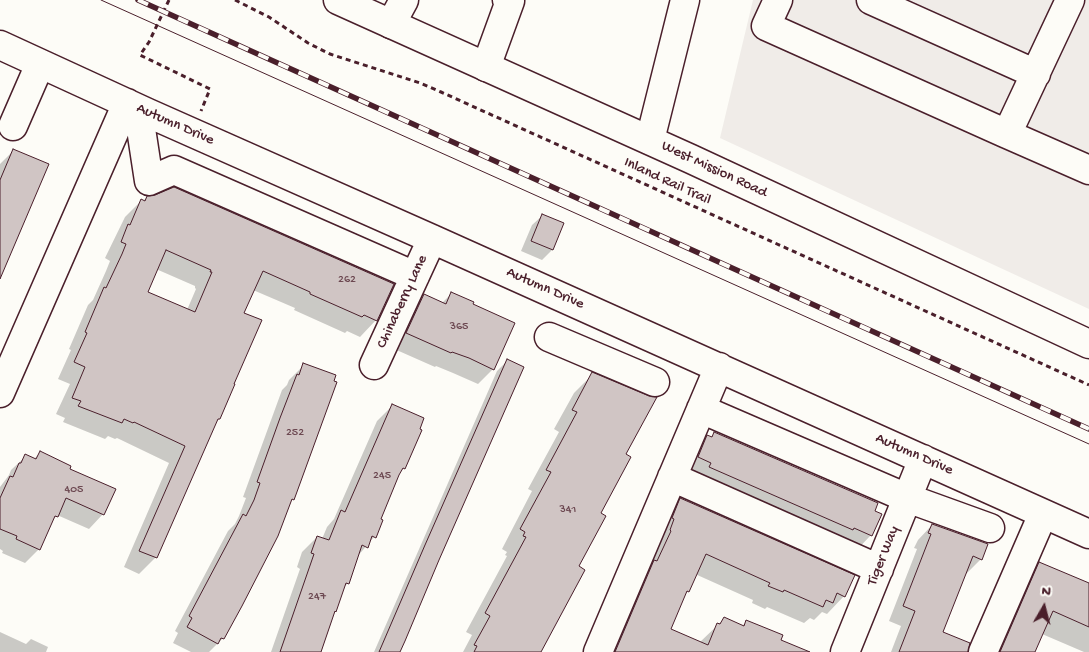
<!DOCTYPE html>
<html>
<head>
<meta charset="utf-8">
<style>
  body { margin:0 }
  #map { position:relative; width:1089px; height:652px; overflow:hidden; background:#fdfcf7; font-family:"Gochi Hand",sans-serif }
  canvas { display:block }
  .north { position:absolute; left:1019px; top:582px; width:50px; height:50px; -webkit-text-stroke:4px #fdfcf7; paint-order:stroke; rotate:8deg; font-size:14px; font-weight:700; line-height:20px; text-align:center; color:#4a1f2b }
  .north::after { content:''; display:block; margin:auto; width:18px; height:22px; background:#4a1f2b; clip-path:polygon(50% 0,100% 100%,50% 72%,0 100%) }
</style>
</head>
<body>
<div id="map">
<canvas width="1089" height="652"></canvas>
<div class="north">N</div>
</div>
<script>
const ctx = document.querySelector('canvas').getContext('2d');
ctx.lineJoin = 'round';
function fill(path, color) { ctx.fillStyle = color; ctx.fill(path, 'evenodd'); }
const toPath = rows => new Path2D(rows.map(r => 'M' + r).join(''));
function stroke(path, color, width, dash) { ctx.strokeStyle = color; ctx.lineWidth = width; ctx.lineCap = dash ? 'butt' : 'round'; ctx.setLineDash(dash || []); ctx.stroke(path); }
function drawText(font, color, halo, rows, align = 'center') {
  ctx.font = font + ' "Gochi Hand",sans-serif'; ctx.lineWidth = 4; ctx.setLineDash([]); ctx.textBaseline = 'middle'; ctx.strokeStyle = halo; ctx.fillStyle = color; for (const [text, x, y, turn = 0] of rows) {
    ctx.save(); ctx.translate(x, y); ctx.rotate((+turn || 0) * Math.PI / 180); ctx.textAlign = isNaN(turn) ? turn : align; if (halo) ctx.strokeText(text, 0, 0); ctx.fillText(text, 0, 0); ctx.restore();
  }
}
const built = toPath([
  [753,0,1089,0,1089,309,720,138]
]);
const shadow = toPath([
  [13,151,0,276,0,164],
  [147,197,376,320,360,337,347,331,345,333,294,310,295,308,253,290,243,314,219,419,215,423,156,557,139,574,124,567,169,463,117,438,115,439,108,436,105,439,63,422,65,418,56,414,70,384,58,379,71,350,69,349,88,305,93,300,106,271,110,261,105,258,125,217,141,201,143,201],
  [156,269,195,286,195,288,196,289,187,310,146,292],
  [543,215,563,224,552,250,542,260,521,251,532,225],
  [452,293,472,305,493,369,478,384,453,373,436,366,435,367,392,348,409,311,424,296,441,304],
  [507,361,399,652,374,652,497,371],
  [304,365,293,499,289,503,223,638,209,652,191,652,173,643,178,633,175,631,228,531,235,524,239,516,246,498,243,497,282,390,287,385,289,380],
  [593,374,624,455,539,652,463,652,472,635,466,632,507,556,505,555,507,552,502,549,532,491,528,489,559,432,554,429,574,393],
  [392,406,404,468,399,473,380,520,382,521,374,537,357,557,348,583,343,588,321,652,271,652,300,569,297,567,302,552,317,537,322,539,327,527,334,519,377,421],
  [715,433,871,535,852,555,679,477,688,456,707,436,710,438],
  [40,453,68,470,103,514,89,529,57,515,52,521,39,549,25,563,2,553,3,551,0,549,0,487,9,475,11,470,26,456,34,459],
  [681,499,844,596,827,614,822,612,814,620,810,618,804,623,767,607,765,609,752,603,753,600,695,574,688,591,684,596,669,630,699,643,724,619,741,627,747,621,800,652,606,652,663,517],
  [932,525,981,559,966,574,942,633,939,652,891,652,901,626,889,621,917,549,914,548,918,540],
  [1040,563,1089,584,1089,652,1084,652,1042,634,1034,652,990,652,1020,582],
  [0,632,26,644,31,639,48,647,46,652,0,652]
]);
const building = toPath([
  [13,149,49,164,0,279,0,180,13,149],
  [174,187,394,284,377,321,364,315,362,317,310,294,310,292,263,271,244,313,262,320,234,384,235,384,220,419,218,419,157,558,139,551,185,446,134,422,133,423,124,419,122,423,78,406,81,401,72,398,85,367,74,362,87,333,85,332,104,287,106,288,122,254,126,244,121,242,128,224,130,225,141,199,145,201,147,196,155,195,174,187],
  [166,250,211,270,210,272,212,272,195,312,148,292,166,250],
  [542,214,564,223,553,250,531,241,542,214],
  [451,292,474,302,473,304,515,323,494,370,469,358,452,352,451,353,406,333,424,294,446,304,451,292],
  [507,359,524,367,439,560,405,641,400,652,379,652,425,545,507,359],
  [303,363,336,375,334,381,337,382,294,500,292,499,278,536,242,606,224,639,221,638,218,644,187,627,192,618,189,616,243,514,246,516,254,500,260,483,257,482,280,418,297,374,299,375,303,363],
  [592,372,649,396,657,397,626,454,631,457,601,513,606,516,579,566,585,570,541,652,474,652,477,646,474,645,490,616,485,613,526,537,523,536,525,532,520,529,551,472,546,470,577,412,572,410,592,372],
  [392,404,424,418,420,429,422,430,405,469,403,468,399,475,381,519,383,520,376,538,372,536,368,548,362,545,349,584,346,583,336,612,335,611,321,652,280,652,314,554,311,553,317,536,329,540,341,510,345,512,392,404],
  [714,432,878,503,875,511,882,514,872,536,854,528,853,530,709,467,711,463,698,457,707,435,712,437,714,432],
  [40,451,71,466,70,469,116,489,104,515,66,498,58,517,55,516,40,550,16,539,17,536,0,529,0,498,10,476,13,477,19,463,21,463,25,454,36,459,40,451],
  [680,498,855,575,845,597,837,593,833,603,826,600,823,607,784,590,783,592,768,586,770,583,706,554,689,592,687,591,671,629,708,645,717,623,720,624,724,617,744,626,746,620,783,635,781,640,810,652,615,652,654,560,657,561,671,531,670,530,674,519,672,518,680,498],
  [932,524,988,544,982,560,973,556,943,632,970,643,968,652,899,652,915,611,903,606,931,534,928,533,932,524],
  [1039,562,1089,583,1089,627,1053,611,1035,652,1000,652,1039,562]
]);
const path = toPath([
  [169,0,149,42,140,55,210,89,201,111],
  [235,0,269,17,308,43,330,54,420,83,441,92,1089,385]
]);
const minor = toPath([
  [778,0,766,26,1007,134,1070,0],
  [871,0,1036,74],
  [391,24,404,0],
  [0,45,148,113,432,239,1089,534],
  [486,67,510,1,507,0],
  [138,109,149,181,174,170,415,276],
  [13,126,40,64],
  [1007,134,1089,170],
  [650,140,685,0],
  [549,337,655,382],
  [374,365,432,239],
  [0,393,127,103],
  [701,409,907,498,990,528],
  [672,477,879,569],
  [598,652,719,367],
  [845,652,923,459],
  [983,652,1043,514]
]);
const major = toPath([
  [338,0,691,159,1089,344]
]);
const tram = toPath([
  [101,0,1089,444]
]);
const rail = toPath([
  [138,0,1089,429]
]);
const numberNames = [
  ["262",347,280],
  ["365",459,327],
  ["252",295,433],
  ["245",382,476],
  ["405",74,490],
  ["341",568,510],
  ["247",317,597]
];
const streetNames = [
  ["Autumn Drive",175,125,24],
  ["West Mission Road",714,170,25],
  ["Inland Rail Trail",667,182,25],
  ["Autumn Drive",545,289,24],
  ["Chinaberry Lane",403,302,-65],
  ["Autumn Drive",914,455,24],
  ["Tiger Way",884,556,-68]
];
fill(built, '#f0ece8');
fill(shadow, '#0003');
fill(building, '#d0c5c4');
stroke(building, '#4a1f2b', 1);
stroke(minor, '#4a1f2b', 31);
stroke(major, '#4a1f2b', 31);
stroke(path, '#4a1f2b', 3, [5, 4]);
stroke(minor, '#fdfcf7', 28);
stroke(major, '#fdfcf7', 28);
stroke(tram, '#4a1f2b', 1);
stroke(rail, '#4a1f2b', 5.5);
stroke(rail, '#fdfcf7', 4, [11]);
drawText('12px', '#6c4851', null, numberNames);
drawText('15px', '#4a1f2b', '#fdfcf7', streetNames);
</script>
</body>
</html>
